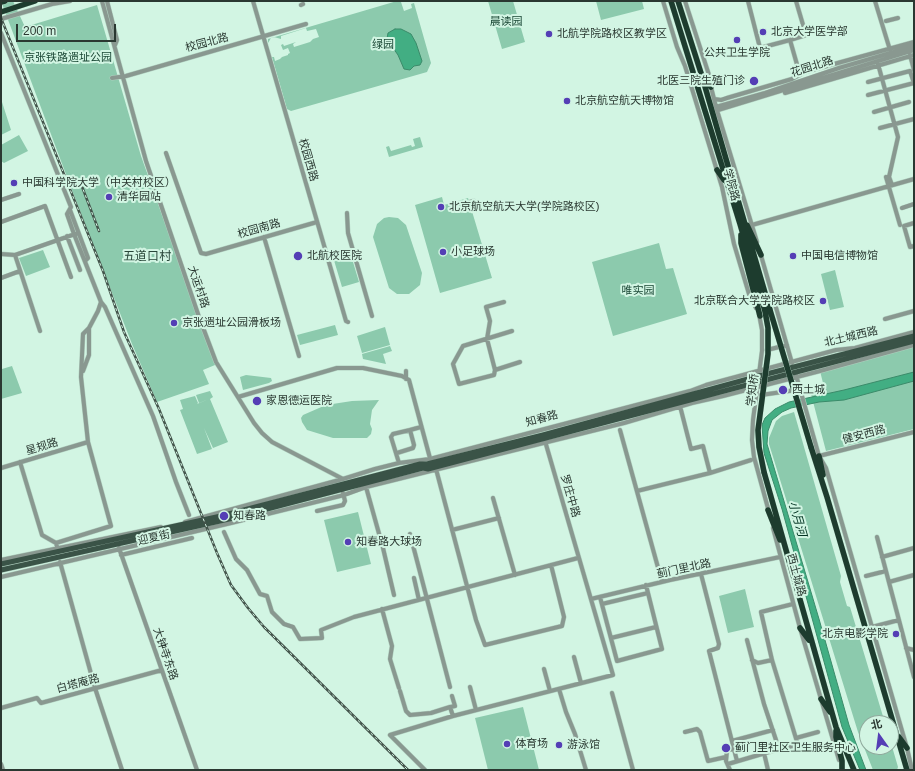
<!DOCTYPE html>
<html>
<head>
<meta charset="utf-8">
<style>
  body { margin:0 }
  #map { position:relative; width:915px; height:771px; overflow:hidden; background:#d2f5e3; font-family:Helvetica,"Noto Sans SC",sans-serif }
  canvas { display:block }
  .frame { position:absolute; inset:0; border:2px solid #2a3831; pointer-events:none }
  .north { position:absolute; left:859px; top:715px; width:40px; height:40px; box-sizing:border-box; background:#d2f5e3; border:1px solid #8fa99c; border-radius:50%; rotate:346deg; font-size:11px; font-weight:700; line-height:16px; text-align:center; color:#2a3831 }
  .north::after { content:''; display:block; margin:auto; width:14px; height:18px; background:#543eb5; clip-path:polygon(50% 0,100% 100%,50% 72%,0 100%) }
  .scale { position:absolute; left:16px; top:24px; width:100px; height:18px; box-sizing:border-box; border:2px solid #2a3831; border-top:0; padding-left:5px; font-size:12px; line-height:14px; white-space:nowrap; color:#2a3831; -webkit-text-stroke:3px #d2f5e3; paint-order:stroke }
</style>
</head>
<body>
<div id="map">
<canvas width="915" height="771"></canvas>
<div class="frame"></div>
<div class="north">北</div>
<div class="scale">200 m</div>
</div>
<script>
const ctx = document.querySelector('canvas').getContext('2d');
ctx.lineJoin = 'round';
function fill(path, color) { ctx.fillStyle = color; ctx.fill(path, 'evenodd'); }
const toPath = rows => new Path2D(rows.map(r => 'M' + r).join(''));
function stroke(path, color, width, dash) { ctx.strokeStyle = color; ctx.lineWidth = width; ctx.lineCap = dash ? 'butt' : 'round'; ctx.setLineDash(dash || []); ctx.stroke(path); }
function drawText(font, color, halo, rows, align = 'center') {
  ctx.font = font + ' Helvetica,"Noto Sans SC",sans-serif'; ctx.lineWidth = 4; ctx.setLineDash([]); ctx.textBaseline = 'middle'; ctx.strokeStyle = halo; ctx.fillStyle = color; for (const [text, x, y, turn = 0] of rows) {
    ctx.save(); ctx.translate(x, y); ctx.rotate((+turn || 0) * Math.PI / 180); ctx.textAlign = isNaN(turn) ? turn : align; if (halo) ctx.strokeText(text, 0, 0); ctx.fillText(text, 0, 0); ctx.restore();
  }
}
const green = toPath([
  [1,1,13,1,25,27,97,5,141,156,215,363,215,365,203,370,209,384,157,402,132,344,70,185],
  [397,1,405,1,401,2,404,11,412,8,411,4,414,3,431,63,427,72,291,111,287,109,272,57,274,57,275,61,280,59,282,57,288,55,288,54,290,53,288,48,283,50,281,45,283,44,284,46,296,42,293,44,294,47,310,42,313,39,319,37,316,29,307,31,306,28,281,36,281,39,274,37,271,38,268,43,268,39],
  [488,1,513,1,525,42,502,49],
  [596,1,642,1,644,9,601,20],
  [2,102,11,130,1,135,1,103],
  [19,135,28,151,4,163,1,161,1,145],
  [420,137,423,147,389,157,386,147,389,146,391,151,411,145,412,147,415,146,413,139],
  [442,197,444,205,468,198,492,278,440,293,415,205],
  [389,217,398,218,406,225,422,273,420,285,409,294,397,294,389,288,373,237,377,224,384,218],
  [659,243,666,269,673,268,687,314,613,336,592,262],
  [43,250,50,267,26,276,19,258],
  [350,252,359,282,342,287,333,257],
  [835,270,844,307,830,310,821,274],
  [335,325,338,335,300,345,297,335],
  [385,327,390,345,362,353,357,336],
  [914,345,914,429,826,451,811,394,825,391,820,371],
  [390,346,392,351,383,354,386,364,363,359,362,354],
  [12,366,22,393,1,399,1,367,2,369],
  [246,375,271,378,272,381,269,383,243,390,240,377],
  [210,391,213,397,210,399,228,442,213,448,204,428,212,449,197,454,180,410,183,409,180,400,195,396,198,403,197,404,209,399,199,403,196,395],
  [379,400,372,410,370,424,372,429,371,434,367,438,333,438,307,430,302,422,301,418,303,415,326,405,352,401],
  [794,412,841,576,840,582,847,606,850,607,885,723,867,723,867,747,891,747,891,743,898,767,897,770,873,770,858,732,769,444,769,438,776,421,782,416],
  [358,512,371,564,337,572,324,520],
  [745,589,754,627,728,633,719,596],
  [523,707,539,770,488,770,475,718]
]);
const water = toPath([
  [395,29,401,29,411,34,416,43,422,61,420,65,414,66,410,70,404,69,398,55,391,45,386,44,388,33,395,29],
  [914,372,914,381,844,400,819,402,791,408,782,412,772,420,768,431,767,444,819,619,849,725,866,770,860,770,842,727,782,509,764,453,762,425,765,418,775,409,789,402,844,390,914,372]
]);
const minor = toPath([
  [102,1,146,161,199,317,216,362,254,423,262,433,272,442,343,479],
  [107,1,117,40,115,45],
  [253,1,346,321,348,322],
  [663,1,677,47,685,66,722,187,734,244,749,294,756,308],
  [685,1,710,78,711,87,716,107,757,242],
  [748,1,760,48,790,40,800,75],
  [875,1,890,50],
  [301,5,303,4],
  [1,19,52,4,70,1],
  [886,21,898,18],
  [1,33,71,207,67,214,74,234,101,302,105,307,153,416,176,482,189,515],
  [790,40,806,35,796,1],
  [910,55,914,70],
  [878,64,898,137,889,177,892,185],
  [112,78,126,76,306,24],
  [868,82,910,71,914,83,868,95],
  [785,93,914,55],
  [714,99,721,100,727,98,792,79,805,72,914,42],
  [716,107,765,93,839,68,914,46],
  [718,110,914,50],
  [874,112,909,102],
  [880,128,914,119],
  [166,153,201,253,206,254,317,222],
  [886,177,900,225],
  [1,200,19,194],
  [470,202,474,201],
  [902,208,914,204],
  [70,210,88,258,85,261],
  [347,213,348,233,372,316],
  [1,222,45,206,71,277],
  [914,223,904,226,910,247,914,246],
  [752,225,914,179],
  [67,236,80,270],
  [264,237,299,356],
  [760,252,792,363],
  [1,254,15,255,78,233],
  [15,255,40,331],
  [1,278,20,271],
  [504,302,486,307,490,321,487,339,495,370,520,362],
  [759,314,762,330,762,351,753,420,752,440,754,457,769,512],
  [885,319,914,311],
  [767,350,787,345],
  [495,370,494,375,459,384,453,364,463,346,512,331],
  [83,371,89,355,89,328],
  [796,375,819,456,826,468,907,748,912,770],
  [406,379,406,371],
  [761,395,796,390],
  [238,397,337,368,363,368,402,376,409,380,431,462],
  [680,406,691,449,703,446,710,473,751,460],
  [410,430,421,427],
  [620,430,662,582],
  [397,453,413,448,414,445,410,430,393,434,391,437,399,463],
  [819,456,914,432],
  [20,462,42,535,56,543],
  [1,468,88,442],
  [436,469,476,620,485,645,562,626,564,617,551,565],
  [366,487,383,548,394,595],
  [637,491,710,473],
  [493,498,515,575],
  [317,511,343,505,345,501,343,493],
  [185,522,343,479,375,469,399,463,430,459,690,391,706,385,836,350,855,348,914,332],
  [773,528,800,628,839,760],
  [452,530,499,518],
  [224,532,236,559,247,570,260,594,267,596,272,612,284,624,293,627,300,639,322,638,321,630,354,617,578,558],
  [410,534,450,687],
  [877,537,914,677],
  [119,548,197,770],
  [58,550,56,543,111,526,88,442,81,377,83,334,89,328,98,311,101,302],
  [121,555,192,538],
  [882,557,914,548],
  [1,560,161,527],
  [60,562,95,688,122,770],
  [701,574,719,644,718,648,709,651,737,761],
  [866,576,886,571],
  [1,577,231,523,344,495,366,487,624,423,692,403,723,396,820,371,914,345],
  [414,578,419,600],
  [889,582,914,575],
  [600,597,617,661,662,649,646,585],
  [591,599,670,580,780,557],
  [602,604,648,593],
  [382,609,392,646,390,659,399,688],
  [872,627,899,620],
  [611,638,656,627],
  [747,640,764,704,779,749],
  [906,648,914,650],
  [574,657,581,683],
  [752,660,758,663,772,660],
  [544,669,550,691],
  [470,687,476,710],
  [559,689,566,712,575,734,586,770],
  [400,691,406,711,410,715,431,713,450,707,453,716],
  [612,693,633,770],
  [450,707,455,706,452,696],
  [1,708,37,698,41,703,162,670],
  [685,732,697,729,700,732,708,761,726,757],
  [796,738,818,732],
  [732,741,773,730],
  [764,753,768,770],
  [1,764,3,770],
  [728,764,779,749,798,745,772,660,761,612,793,604],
  [425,770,390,735,453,716,613,675,545,441],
  [730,770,726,761,727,750,734,749]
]);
const major = toPath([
  [1,564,221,516,420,464,427,464,543,435,759,376,914,336],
  [1,570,229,519,423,468,428,469,914,341]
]);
const highway = toPath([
  [671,1,740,224,765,311],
  [678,1,701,73,770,310],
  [1,2,5,1],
  [1,12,35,1],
  [704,78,711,87],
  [717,170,724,180],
  [747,225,761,255],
  [741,235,741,243,760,316],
  [811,447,827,497,907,770],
  [819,456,823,475],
  [764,472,836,727,854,770],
  [768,510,780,540],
  [800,628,809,640],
  [821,699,830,712],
  [836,731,836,737,842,761,842,770],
  [899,737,907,748]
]);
const rail = toPath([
  [1,18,103,271,124,332,159,409,217,553,231,585,248,608,264,627,408,770],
  [81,184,99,231]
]);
const highwayBridge = toPath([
  [770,310,811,447],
  [764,472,759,447,758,430,768,354,768,328,765,311]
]);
const markers = [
  [763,32,4,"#543eb5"],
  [549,34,4,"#543eb5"],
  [737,40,4,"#543eb5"],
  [754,81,5,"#543eb5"],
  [567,101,4,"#543eb5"],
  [14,183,4,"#543eb5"],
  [109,197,4,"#543eb5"],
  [441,207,4,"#543eb5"],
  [443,252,4,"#543eb5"],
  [298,256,5,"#543eb5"],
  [793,256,4,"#543eb5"],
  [823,301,4,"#543eb5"],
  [174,323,4,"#543eb5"],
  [783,390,5,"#543eb5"],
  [257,401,5,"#543eb5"],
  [224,516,5,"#543eb5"],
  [348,542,4,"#543eb5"],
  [896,634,4,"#543eb5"],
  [507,744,4,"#543eb5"],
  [559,745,4,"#543eb5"],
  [726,748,5,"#543eb5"]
];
const parkNames = [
  ["晨读园",506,22],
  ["绿园",383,45],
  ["京张铁路遗址公园",68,58],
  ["唯实园",638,291]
];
const poiNames = [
  ["北京大学医学部",771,32],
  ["北航学院路校区教学区",557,34],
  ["公共卫生学院",737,53,"center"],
  ["北医三院生殖门诊",745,81,"right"],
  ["北京航空航天博物馆",575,101],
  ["中国科学院大学（中关村校区）",22,183],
  ["清华园站",117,197],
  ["北京航空航天大学(学院路校区)",449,207],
  ["小足球场",451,252],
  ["北航校医院",307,256],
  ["中国电信博物馆",801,256],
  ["北京联合大学学院路校区",815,301,"right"],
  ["京张遗址公园滑板场",182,323],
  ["西土城",792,390],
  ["家恩德运医院",266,401],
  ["知春路",233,516],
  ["知春路大球场",356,542],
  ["北京电影学院",888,634,"right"],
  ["体育场",515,744],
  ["游泳馆",567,745],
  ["蓟门里社区卫生服务中心",735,748]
];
const streetNames = [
  ["校园北路",207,43,-15],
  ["花园北路",812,67,-18],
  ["校园西路",308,160,74],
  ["学院路",731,185,75],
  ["校园南路",259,229,-16],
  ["大运村路",198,287,71],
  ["北土城西路",851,337,-13],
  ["学知桥",753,390,-83],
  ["知春路",542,419,-15],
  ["健安西路",864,435,-15],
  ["星规路",42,447,-17],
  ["罗庄中路",570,496,74],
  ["迎夏街",154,538,-13],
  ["蓟门里北路",684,569,-12],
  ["西土城路",796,575,75],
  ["大钟寺东路",165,654,71],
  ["白塔庵路",78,684,-15]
];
const neighbourhoodNames = [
  ["五道口村",147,257]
];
const waterNames = [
  ["小月河",797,519,74]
];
fill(green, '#8ccaad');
fill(water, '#42ae83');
stroke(water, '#3b8b6a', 1);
stroke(minor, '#b0cfbf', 5);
stroke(major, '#b0cfbf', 6);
stroke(highway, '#b0cfbf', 6);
stroke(minor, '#899890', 4);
stroke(major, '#3a5347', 5);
stroke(highway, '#1d3c2e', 5.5);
stroke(rail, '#43544b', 2.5);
stroke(rail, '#d2f5e3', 1, [3]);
stroke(highwayBridge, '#b0cfbf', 6, []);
stroke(highwayBridge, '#1d3c2e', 5.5);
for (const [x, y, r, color] of markers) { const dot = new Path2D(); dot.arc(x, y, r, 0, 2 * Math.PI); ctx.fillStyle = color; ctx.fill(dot); stroke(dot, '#d2f5e3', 1.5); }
drawText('11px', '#1a4735', '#d2f5e3', parkNames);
drawText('11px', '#2a3831', '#d2f5e3', poiNames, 'left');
drawText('11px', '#2a3831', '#d2f5e3', streetNames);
drawText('12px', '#284639', '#d2f5e3', neighbourhoodNames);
drawText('italic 12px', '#033322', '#d2f5e3', waterNames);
</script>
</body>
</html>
